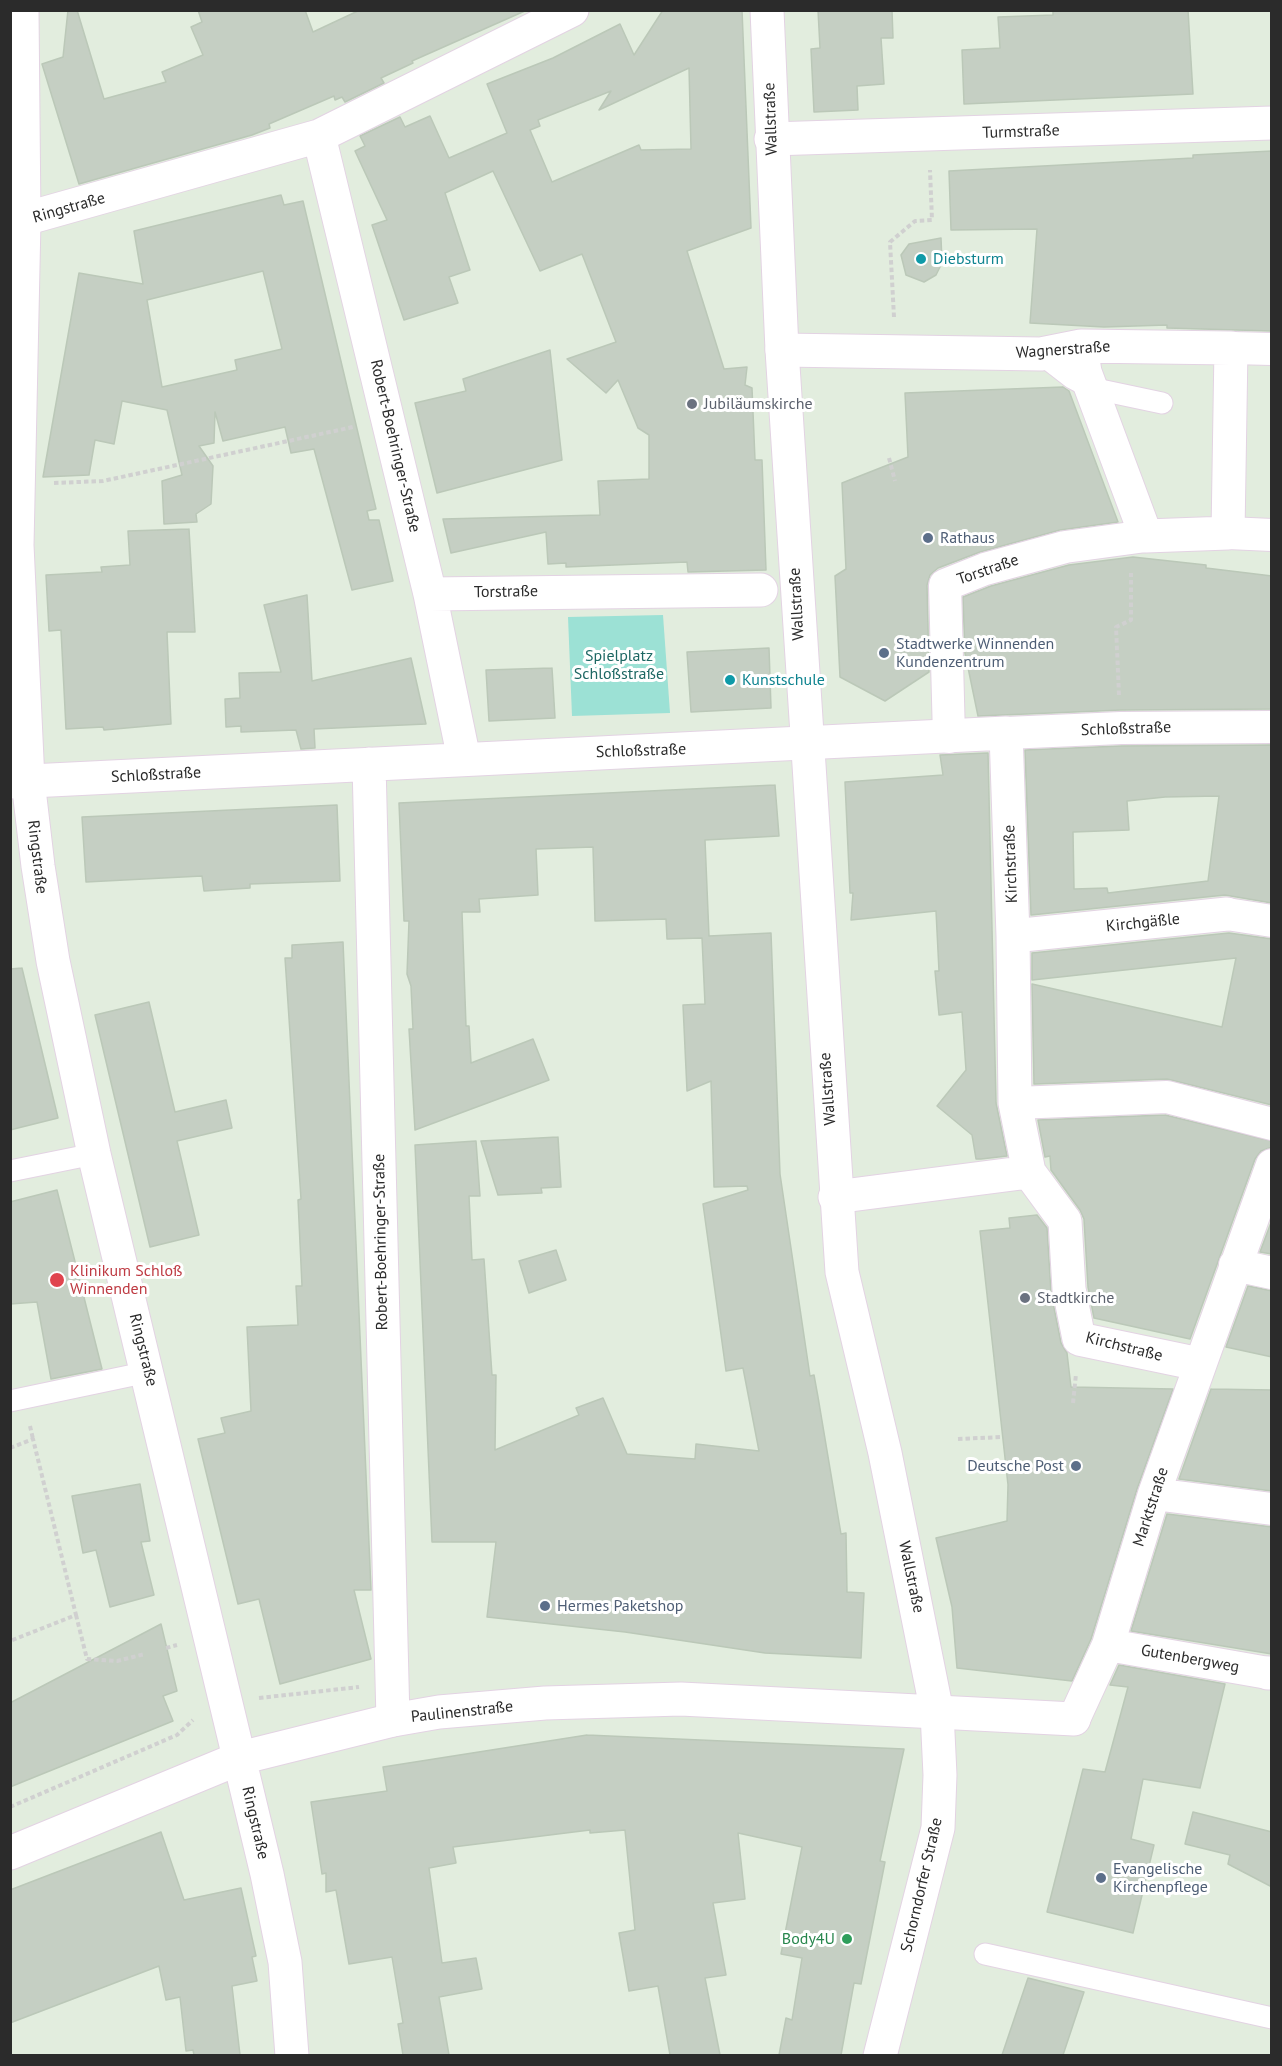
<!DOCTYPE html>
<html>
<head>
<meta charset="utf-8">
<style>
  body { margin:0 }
  #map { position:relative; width:1282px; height:2066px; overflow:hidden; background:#e2edde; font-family:"PT Sans",sans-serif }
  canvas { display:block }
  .frame { position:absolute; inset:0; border:12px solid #2b2b2b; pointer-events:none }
</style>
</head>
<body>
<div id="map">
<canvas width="1282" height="2066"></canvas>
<div class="frame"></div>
</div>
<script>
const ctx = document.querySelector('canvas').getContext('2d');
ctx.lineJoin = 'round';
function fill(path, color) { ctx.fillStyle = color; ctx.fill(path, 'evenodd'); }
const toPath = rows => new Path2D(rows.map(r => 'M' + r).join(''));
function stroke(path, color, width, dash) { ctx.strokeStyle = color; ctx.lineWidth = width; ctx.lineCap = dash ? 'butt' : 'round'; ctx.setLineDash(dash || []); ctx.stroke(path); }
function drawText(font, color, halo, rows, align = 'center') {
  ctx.font = font + ' "PT Sans",sans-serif'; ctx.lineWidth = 6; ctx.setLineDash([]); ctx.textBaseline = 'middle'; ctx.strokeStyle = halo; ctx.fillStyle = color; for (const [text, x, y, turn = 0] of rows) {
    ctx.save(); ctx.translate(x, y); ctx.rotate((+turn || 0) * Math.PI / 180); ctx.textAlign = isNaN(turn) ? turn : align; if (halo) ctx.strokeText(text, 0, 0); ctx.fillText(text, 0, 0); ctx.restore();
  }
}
const green = toPath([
  [663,615,670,713,572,716,568,617]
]);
const building = toPath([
  [68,10,77,10,104,99,166,82,162,72,203,55,191,27,202,22,198,10,305,10,313,32,360,10,527,10,412,61,413,63,381,78,384,83,345,102,342,97,335,100,334,96,269,124,270,128,252,135,79,184,42,64,63,57,68,10],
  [663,10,742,10,751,228,687,251,724,369,747,367,745,385,752,388,755,460,762,460,766,570,688,572,687,562,566,567,566,563,548,564,546,532,451,553,443,519,600,515,598,481,649,479,649,435,638,428,618,380,606,393,567,359,616,342,582,254,540,271,493,171,445,193,470,270,449,277,458,303,404,320,372,225,387,220,355,151,365,146,360,136,400,117,405,127,430,116,449,158,507,133,487,84,553,58,620,24,634,55,663,10],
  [689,68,691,149,641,150,639,145,552,182,530,130,540,126,538,120,611,91,599,110,689,68],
  [818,10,892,10,893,38,881,38,884,84,857,86,858,110,814,112,811,49,820,48,818,10],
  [1053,10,1188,10,1193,94,964,104,962,50,1000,48,998,17,1053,15,1053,10],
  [1272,151,1272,331,1167,328,1167,325,1104,327,1030,323,1037,229,951,230,949,171,1193,158,1193,155,1272,151],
  [281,195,284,205,303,201,376,509,367,511,369,520,379,520,393,581,352,590,314,449,291,453,285,427,223,441,215,412,214,443,199,446,213,466,211,504,196,514,197,522,164,524,162,481,182,475,167,410,122,401,114,444,95,440,89,475,43,477,79,273,143,284,134,231,281,195],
  [263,271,282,349,235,360,237,370,162,387,147,300,263,271],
  [941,238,942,263,936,275,924,282,906,275,901,255,909,244,941,238],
  [550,350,562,460,437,493,415,403,466,391,463,379,550,350],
  [1063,387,1069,391,1118,522,1060,530,980,552,938,568,930,575,927,585,929,672,885,701,840,677,835,576,846,569,842,483,908,457,905,393,1063,387],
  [189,529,195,632,167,632,171,724,104,730,103,727,66,729,61,630,49,631,46,575,102,572,101,567,130,565,128,531,189,529],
  [1133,557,1206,565,1206,568,1272,576,1272,709,1121,710,978,716,965,653,963,597,991,586,1069,565,1133,557],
  [307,595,312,681,411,658,426,724,314,729,315,748,301,749,296,730,241,732,241,726,226,727,225,699,240,698,239,673,281,672,264,605,307,595],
  [769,648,771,708,691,712,687,652,769,648],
  [552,668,555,718,489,721,486,670,552,668],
  [1272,745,1272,903,1225,895,1031,915,1025,750,1121,746,1272,745],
  [1219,796,1208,881,1108,893,1107,888,1074,889,1073,832,1129,830,1127,801,1165,797,1219,796],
  [988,753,996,1103,1007,1156,981,1159,976,1159,972,1135,937,1106,966,1070,962,1012,939,1015,935,971,939,971,936,911,851,920,853,893,850,893,845,782,943,775,940,755,988,753],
  [775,785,779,836,705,840,709,936,771,933,780,1174,810,1376,814,1375,818,1397,841,1534,846,1533,847,1592,864,1593,861,1658,765,1653,625,1632,487,1617,496,1542,432,1542,415,1145,476,1141,480,1196,469,1196,472,1260,484,1259,492,1375,496,1375,495,1450,579,1415,576,1408,603,1398,627,1454,695,1459,696,1444,759,1451,743,1368,726,1371,703,1204,748,1190,747,1186,714,1187,711,1081,687,1091,683,1005,705,1004,702,938,667,939,666,919,595,921,593,847,536,849,538,895,479,899,480,912,462,912,466,1026,469,1026,471,1063,533,1039,549,1080,415,1130,409,1029,413,1029,411,986,407,974,409,921,404,921,399,803,775,785],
  [337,805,340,881,250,884,250,888,204,891,202,876,86,882,82,817,337,805],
  [1229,933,1272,939,1272,1105,1167,1079,1034,1084,1032,984,1222,1027,1236,958,1032,980,1032,953,1229,933],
  [343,942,371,1590,354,1590,371,1659,280,1684,259,1599,238,1604,198,1439,225,1433,221,1418,251,1411,247,1327,298,1325,296,1286,302,1286,298,1200,301,1199,285,958,292,958,292,945,343,942],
  [22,968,58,1118,10,1130,10,969,22,968],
  [149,1002,175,1112,226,1100,232,1128,177,1141,199,1235,150,1247,95,1015,149,1002],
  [1165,1115,1272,1141,1272,1147,1261,1151,1255,1159,1190,1339,1094,1318,1088,1287,1084,1219,1080,1210,1051,1170,1050,1156,1045,1157,1038,1120,1165,1115],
  [558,1137,561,1187,541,1188,542,1193,498,1195,481,1141,558,1137],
  [57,1190,102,1369,51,1379,37,1302,10,1304,10,1202,57,1190],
  [1037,1215,1047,1228,1051,1293,1061,1343,1067,1353,1071,1387,1173,1389,1137,1489,1091,1639,1072,1681,957,1668,952,1607,936,1538,1007,1521,1008,1485,980,1231,1010,1228,1009,1218,1037,1215],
  [1272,1220,1272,1254,1260,1252,1272,1220],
  [556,1250,566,1280,529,1293,519,1261,556,1250],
  [1248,1286,1272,1291,1272,1357,1226,1347,1248,1286],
  [1211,1389,1272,1390,1272,1491,1179,1479,1211,1389],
  [140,1484,150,1541,141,1542,154,1595,110,1607,96,1550,83,1553,72,1496,140,1484],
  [1167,1514,1272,1527,1272,1654,1131,1631,1167,1514],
  [161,1624,177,1691,163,1696,173,1721,10,1787,10,1703,161,1624],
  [1119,1665,1225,1684,1200,1788,1143,1779,1131,1839,1154,1845,1133,1933,1047,1912,1083,1769,1105,1772,1128,1687,1110,1685,1119,1665],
  [587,1735,904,1749,880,1861,885,1862,861,1984,854,1983,841,2055,779,2055,786,2018,792,2020,802,1958,781,1954,802,1847,738,1833,745,1899,713,1903,726,1975,705,1978,720,2055,670,2055,658,1986,629,1991,619,1933,635,1930,625,1830,590,1833,590,1830,453,1847,456,1863,429,1868,442,1963,476,1958,482,1989,439,1997,449,2055,403,2055,398,2024,403,2023,392,1957,349,1964,336,1890,326,1892,326,1873,322,1874,311,1802,387,1791,383,1767,587,1735],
  [1193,1812,1272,1832,1272,1887,1228,1864,1230,1855,1185,1844,1193,1812],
  [161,1832,184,1900,241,1888,256,1956,252,1957,257,1981,232,1986,240,2055,194,2055,193,2050,186,2051,180,1997,166,2000,159,1966,10,2023,10,1890,161,1832],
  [1028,1978,1084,1992,1063,2055,1002,2055,1028,1978]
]);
const path = toPath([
  [894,317,890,242,915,221,932,220,930,170],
  [889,458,895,481],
  [54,483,103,481,353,427],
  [1119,695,1116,627,1131,620,1131,573],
  [1073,1403,1076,1374],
  [30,1426,33,1439],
  [958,1439,1002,1437],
  [10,1448,33,1439,76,1615,10,1641],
  [76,1615,87,1659,117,1661,145,1654],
  [166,1648,177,1645],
  [259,1698,359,1687],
  [10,1807,177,1735,193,1720]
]);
const service = toPath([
  [1041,354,1072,378,1091,388,1162,403],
  [10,1171,94,1154],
  [10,1401,148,1372],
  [985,1954,1272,2018]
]);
const pedestrian = toPath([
  [1231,348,1272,349],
  [1228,533,1272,535],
  [1006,733,1121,728,1272,727],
  [949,737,945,585,985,569,1065,547,1146,536],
  [1227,914,1272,921],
  [1015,1103,1167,1097,1272,1124],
  [1235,1265,1272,1273],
  [1154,1494,1272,1509],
  [1108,1645,1268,1673],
  [1074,1719,1108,1645,1154,1494,1272,1165]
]);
const minor = toPath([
  [319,136,430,594,464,759],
  [771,139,1272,123],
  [10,223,319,136,572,10],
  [782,350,1041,354,1081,346,1231,348,1228,533,1146,536,1085,372,1081,346],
  [430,594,761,590],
  [369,764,393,1720],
  [10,782,1006,733,1013,936,1015,1103,1029,1172,1065,1221,1069,1289,1079,1339,1199,1364],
  [1013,936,1227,914],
  [835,1197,1029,1172],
  [1268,1673,1272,1673],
  [937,1712,1074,1719]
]);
const tertiary = toPath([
  [22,10,24,221,17,545,28,781,38,866,53,961,94,1154,267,1874,285,1962,292,2056],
  [767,10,782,350,842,1272,885,1453,937,1712,940,1775,938,1828,880,2056],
  [10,1853,240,1758,393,1720,439,1712,545,1703,681,1699,937,1712]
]);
const markers = [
  [921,259,6,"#0f9aa8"],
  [692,404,6,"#6b7280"],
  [928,538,6,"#5c6f8a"],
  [884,653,6,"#5c6f8a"],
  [730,680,6,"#0f9aa8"],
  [57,1280,8,"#e0444e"],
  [1025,1298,6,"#6b7280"],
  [1076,1466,6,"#5c6f8a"],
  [545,1606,6,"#5c6f8a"],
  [1101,1878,6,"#5c6f8a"],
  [847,1939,6,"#2e9e5b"]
];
const streetNames = [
  ["Wallstraße",771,119,-92],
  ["Turmstraße",1021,132,-2],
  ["Ringstraße",69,208,-16],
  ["Wagnerstraße",1063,350,-4],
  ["Robert-Boehringer-Straße",395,446,77],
  ["Torstraße",988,570,-19],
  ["Torstraße",506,592,-1],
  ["Wallstraße",797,604,-93],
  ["Schloßstraße",1126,729,-2],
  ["Schloßstraße",641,751,-2],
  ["Schloßstraße",156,775,-3],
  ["Ringstraße",37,857,83],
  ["Kirchstraße",1011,864,-92],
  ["Kirchgäßle",1143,923,-6],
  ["Wallstraße",828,1089,-94],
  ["Robert-Boehringer-Straße",381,1242,-91],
  ["Kirchstraße",1124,1347,14],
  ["Ringstraße",143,1350,76],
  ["Marktstraße",1151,1507,-72],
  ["Wallstraße",911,1577,78],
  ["Gutenbergweg",1190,1659,10],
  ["Paulinenstraße",462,1712,-6],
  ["Ringstraße",255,1823,77],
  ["Schorndorfer Straße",922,1885,-77]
];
const cultureNames = [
  ["Diebsturm",933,259],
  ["Kunstschule",742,680]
];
const worshipNames = [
  ["Jubiläumskirche",704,404],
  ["Stadtkirche",1037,1298]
];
const serviceNames = [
  ["Rathaus",940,538],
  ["Stadtwerke Winnenden",896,644],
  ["Kundenzentrum",896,662],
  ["Deutsche Post",1064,1466,"right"],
  ["Hermes Paketshop",557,1606],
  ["Evangelische",1113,1869],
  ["Kirchenpflege",1113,1887]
];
const parkNames = [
  ["Spielplatz",619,656],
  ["Schloßstraße",619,674]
];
const healthNames = [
  ["Klinikum Schloß",70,1271],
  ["Winnenden",70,1289]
];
const leisureNames = [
  ["Body4U",835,1939]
];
fill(green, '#9ce1d5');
fill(building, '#c5cfc3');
stroke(building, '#bbc8b8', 1.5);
stroke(service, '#e3d3e3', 23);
stroke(pedestrian, '#e3d3e3', 34);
stroke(minor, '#e3d3e3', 35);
stroke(tertiary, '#e3d3e3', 35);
stroke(path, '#d0d0d0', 4, [4.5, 3]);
stroke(service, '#fff', 21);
stroke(pedestrian, '#fff', 32);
stroke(minor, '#fff', 33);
stroke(tertiary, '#fff', 33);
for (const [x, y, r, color] of markers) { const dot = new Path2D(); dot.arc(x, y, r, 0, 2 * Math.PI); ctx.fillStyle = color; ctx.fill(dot); stroke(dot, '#fff', 2); }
drawText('16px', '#2b2b2b', '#fff', streetNames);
drawText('16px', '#0d838f', '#fff', cultureNames, 'left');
drawText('16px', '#5b616d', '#fff', worshipNames, 'left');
drawText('16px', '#4e5e75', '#fff', serviceNames, 'left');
drawText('16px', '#1d6763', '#fff', parkNames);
drawText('16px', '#be3a42', '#fff', healthNames, 'left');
drawText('16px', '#27864d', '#fff', leisureNames, 'right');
</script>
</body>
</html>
